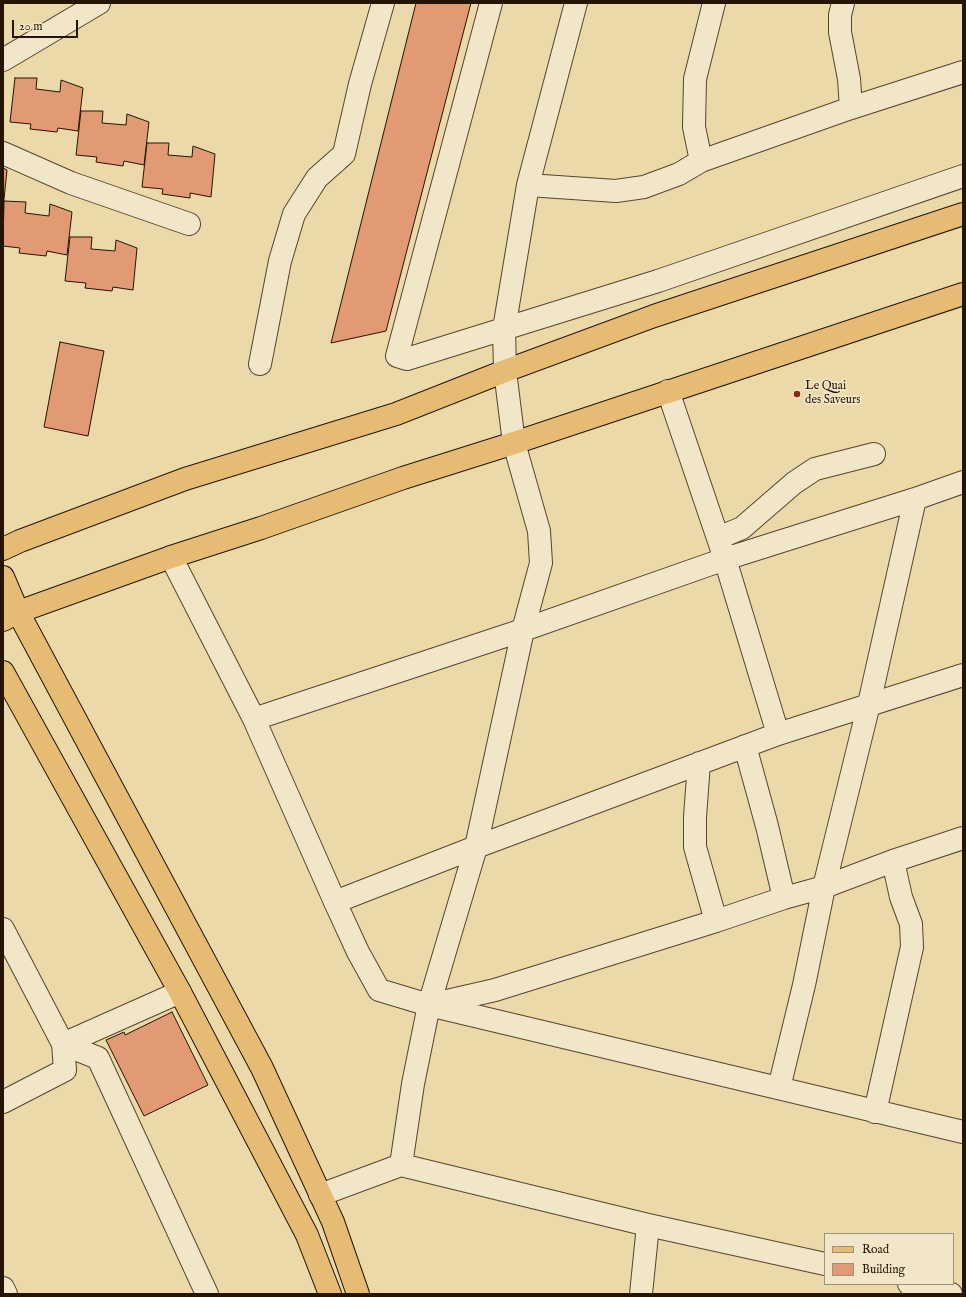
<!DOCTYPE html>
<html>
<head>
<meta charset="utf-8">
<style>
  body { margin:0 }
  #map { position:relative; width:966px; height:1297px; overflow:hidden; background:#ebd9aa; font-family:"IM FELL English",serif }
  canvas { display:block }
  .frame { position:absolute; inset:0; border:4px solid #251401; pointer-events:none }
  .legend { position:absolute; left:824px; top:1233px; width:130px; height:52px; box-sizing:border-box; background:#f2e6c8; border:1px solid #a09278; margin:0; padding:5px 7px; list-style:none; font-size:12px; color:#251401 }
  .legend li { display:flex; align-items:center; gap:8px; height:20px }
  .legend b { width:20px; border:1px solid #a09278 }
  .scale { position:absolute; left:12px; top:20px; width:66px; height:18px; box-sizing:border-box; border:2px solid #251401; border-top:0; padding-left:5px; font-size:12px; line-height:14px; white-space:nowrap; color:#251401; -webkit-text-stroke:3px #f2e6c8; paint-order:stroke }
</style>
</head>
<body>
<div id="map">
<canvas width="966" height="1297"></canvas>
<div class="frame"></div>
<ul class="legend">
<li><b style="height:5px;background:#e6bc75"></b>Road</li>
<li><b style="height:11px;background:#e19a74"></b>Building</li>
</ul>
<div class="scale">20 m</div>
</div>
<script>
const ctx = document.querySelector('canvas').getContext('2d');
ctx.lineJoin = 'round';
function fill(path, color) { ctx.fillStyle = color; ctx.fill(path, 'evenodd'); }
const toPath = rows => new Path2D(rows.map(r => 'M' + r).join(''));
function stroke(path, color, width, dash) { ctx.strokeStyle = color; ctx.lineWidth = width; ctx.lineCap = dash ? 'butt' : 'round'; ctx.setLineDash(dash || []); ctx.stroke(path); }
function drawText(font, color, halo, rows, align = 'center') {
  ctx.font = font + ' "IM FELL English",serif'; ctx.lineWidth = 3.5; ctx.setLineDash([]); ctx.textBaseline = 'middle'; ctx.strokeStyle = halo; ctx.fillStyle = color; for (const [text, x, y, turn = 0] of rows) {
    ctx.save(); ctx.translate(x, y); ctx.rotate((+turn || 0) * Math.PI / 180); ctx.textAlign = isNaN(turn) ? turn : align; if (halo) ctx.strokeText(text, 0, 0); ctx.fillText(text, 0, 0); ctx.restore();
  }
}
const building = toPath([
  [416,3,471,3,386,331,331,343,416,3],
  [15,78,37,78,36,89,60,92,61,80,83,88,78,131,58,128,57,132,30,129,31,124,10,122,15,78],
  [81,111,103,111,102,123,126,125,127,114,149,122,144,165,124,161,123,166,96,162,97,157,76,155,81,111],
  [147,143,169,143,168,155,192,157,193,146,215,154,211,197,190,193,190,198,162,194,163,189,142,187,147,143],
  [3,168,7,170,3,209,3,168],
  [4,201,26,202,25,213,49,216,50,204,72,212,67,255,47,251,46,256,19,253,20,248,3,246,4,201],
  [70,237,92,237,91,249,115,251,116,240,137,248,133,290,113,287,112,291,85,288,86,283,65,281,70,237],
  [60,342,104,351,88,436,44,427,60,342],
  [172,1012,208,1085,144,1116,106,1040,124,1032,125,1035,172,1012]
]);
const minor = toPath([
  [491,3,397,356,407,359,658,281,963,176],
  [843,3,840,15,840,32,849,79,851,108],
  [3,60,99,3],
  [3,153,71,183,189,224],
  [701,161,694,127,695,79,714,3],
  [528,185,616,191,644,187,679,174,701,161,851,108,963,72],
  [260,364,280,261,294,214,317,178,344,154,360,84,383,3],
  [668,391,725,559,778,734],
  [718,538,742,528,794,483,815,469,874,454],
  [171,557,254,719,335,902,358,952,379,990,429,1005,963,1132],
  [254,719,523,630,725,559,915,499,963,482],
  [745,746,767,826,784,898],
  [699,763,695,817,695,847,716,921],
  [335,902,476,847,778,734,963,675],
  [3,929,63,1044,65,1070,3,1102],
  [434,1004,495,990,716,921,784,898,824,887,893,861,963,838],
  [63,1044,98,1058,207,1294],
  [63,1044,180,992],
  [779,1088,804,985,824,887,869,704,915,499],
  [875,1112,912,947,911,924,901,897,893,861],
  [401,1165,413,1084,429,1005,476,847,523,630,541,563,539,531,514,443,505,371,504,329,528,185,576,3],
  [320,1195,401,1165,648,1225,825,1264],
  [909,1284,951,1294],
  [3,1288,6,1294],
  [641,1294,648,1225]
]);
const major = toPath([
  [3,549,20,541,185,479,396,414,505,371,654,316,963,214],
  [3,577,18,612,262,1068,333,1222,358,1294],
  [3,620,18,612,171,557,261,528,403,478,514,443,963,294],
  [3,672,180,992,307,1235,330,1294]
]);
const markers = [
  [797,394,4,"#8f2418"]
];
const poiNames = [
  ["Le Quai",805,387],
  ["des Saveurs",805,401]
];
fill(building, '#e19a74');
stroke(building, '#251401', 1);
stroke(minor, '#56452b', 24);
stroke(major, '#251401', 24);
stroke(minor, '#f2e6c8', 22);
stroke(major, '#e6bc75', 22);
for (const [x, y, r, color] of markers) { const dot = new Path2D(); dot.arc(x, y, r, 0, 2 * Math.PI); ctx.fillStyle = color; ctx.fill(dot); stroke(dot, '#f2e6c8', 1.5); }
drawText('12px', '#251401', '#f2e6c8', poiNames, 'left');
</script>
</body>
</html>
